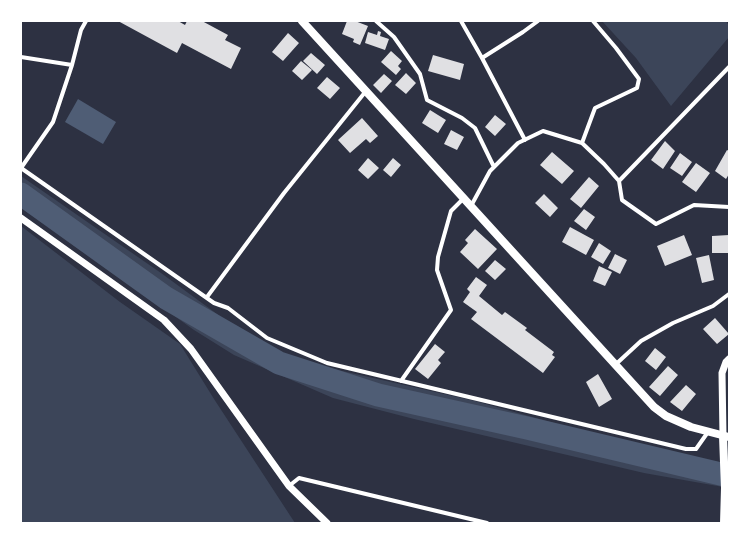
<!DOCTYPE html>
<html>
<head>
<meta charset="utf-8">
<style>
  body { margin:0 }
  #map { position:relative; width:750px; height:544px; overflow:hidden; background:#2d3142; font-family:"Libre Baskerville",serif }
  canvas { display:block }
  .frame { position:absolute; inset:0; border:22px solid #fff; pointer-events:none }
</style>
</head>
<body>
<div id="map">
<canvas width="750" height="544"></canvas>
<div class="frame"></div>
</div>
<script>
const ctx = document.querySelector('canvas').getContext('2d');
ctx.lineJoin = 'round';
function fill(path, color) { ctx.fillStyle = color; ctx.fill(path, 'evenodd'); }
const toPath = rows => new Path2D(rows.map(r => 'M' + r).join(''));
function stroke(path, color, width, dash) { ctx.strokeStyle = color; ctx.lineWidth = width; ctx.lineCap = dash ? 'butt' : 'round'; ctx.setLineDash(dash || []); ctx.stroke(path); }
const green = toPath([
  [602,21,726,21,729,26,729,37,671,106,636,58],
  [21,176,161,273,232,325,298,361,475,401,586,432,693,458,729,469,729,488,644,473,414,419,333,398,234,355,194,330,21,206],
  [21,226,120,302,180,344,214,399,295,523,21,523]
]);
const water = toPath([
  [78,99,116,122,103,144,65,122]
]);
const river = toPath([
  [21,194,166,298,279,363,378,395,527,428,729,476]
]);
const building = toPath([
  [118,21,178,21,185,25,187,21,202,21,228,35,225,40,241,48,231,69,182,43,177,53],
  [347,21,355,21,368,26,360,45,353,42,354,39,342,34],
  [378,31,381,32,380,36,389,39,385,50,365,43,368,32,377,35],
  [288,33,299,43,283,61,272,52],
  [391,51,402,61,398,66,401,69,396,75,381,62],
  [311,53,325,65,317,74,303,61],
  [433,55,464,64,460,80,428,71],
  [301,61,312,70,302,80,292,71],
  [406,73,416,83,406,94,395,85],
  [384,74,392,81,381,93,373,85],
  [327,77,340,88,330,99,317,88],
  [430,110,446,120,438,133,422,123],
  [495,115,506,124,495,136,485,127],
  [362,118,378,136,370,143,366,139,350,153,338,140],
  [451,130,464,137,457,150,444,144],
  [665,141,675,151,663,169,651,160],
  [727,150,729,151,729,174,726,179,715,171],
  [552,152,574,171,562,184,540,165],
  [680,153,692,162,682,176,670,168],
  [368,158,379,168,368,179,358,170],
  [393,158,401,165,391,177,383,170],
  [696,163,710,173,696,192,682,182],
  [589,177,599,186,581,208,570,199],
  [544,194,558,208,550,217,535,203],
  [584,209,595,217,586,230,574,221],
  [570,227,594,240,586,255,562,242],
  [475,229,497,249,478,269,460,252,468,243,465,240],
  [684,235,692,255,665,266,657,246],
  [729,235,729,253,712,253,712,236],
  [599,243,611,251,603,264,591,257],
  [615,254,627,260,620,274,608,268],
  [709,255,714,280,702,283,696,258],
  [495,260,506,269,495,280,485,271],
  [599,266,612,272,605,286,593,281],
  [476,277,487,285,479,296,502,315,505,312,527,328,525,330,554,352,552,355,555,357,543,373,471,319,477,312,463,302,470,292,467,289],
  [715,318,729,334,717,344,703,329],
  [435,344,445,352,438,360,441,363,428,379,415,369],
  [655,348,666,357,656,370,645,361],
  [668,366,678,375,660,396,649,387],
  [598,374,612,399,599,407,586,382],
  [686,385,696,394,682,411,670,402]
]);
const minor = toPath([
  [376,21,394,37,420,74,427,100,462,118,475,128,494,167],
  [461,21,482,58],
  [21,57,72,65],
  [525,140,482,58,523,32,538,21],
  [582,143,595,108,637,88,639,79,616,48,593,21],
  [21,168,214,303,228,308,267,338,327,363,686,449,696,449,708,432],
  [21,168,53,122,72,65,81,30,86,21],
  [619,181,729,67],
  [471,206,490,171,518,143,543,131,582,143,604,164,619,181,622,200,656,224,694,205,729,207],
  [207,297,284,193,366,91],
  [615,365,641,341,673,323,713,306,729,294],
  [401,381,451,310,437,270,438,257,451,211,464,198],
  [289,486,299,478,487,523]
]);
const tertiary = toPath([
  [21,218,164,320,191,349,289,486,327,523],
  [723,436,722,373,726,362,729,359]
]);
const secondary = toPath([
  [302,21,654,407,666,416,691,427,729,437],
  [723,436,725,488,724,523]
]);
fill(green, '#3c4559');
fill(water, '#4f5d75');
stroke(river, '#4f5d75', 23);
fill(building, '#e0e0e3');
stroke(minor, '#fff', 4);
stroke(tertiary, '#fff', 7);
stroke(secondary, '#fff', 8);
</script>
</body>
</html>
